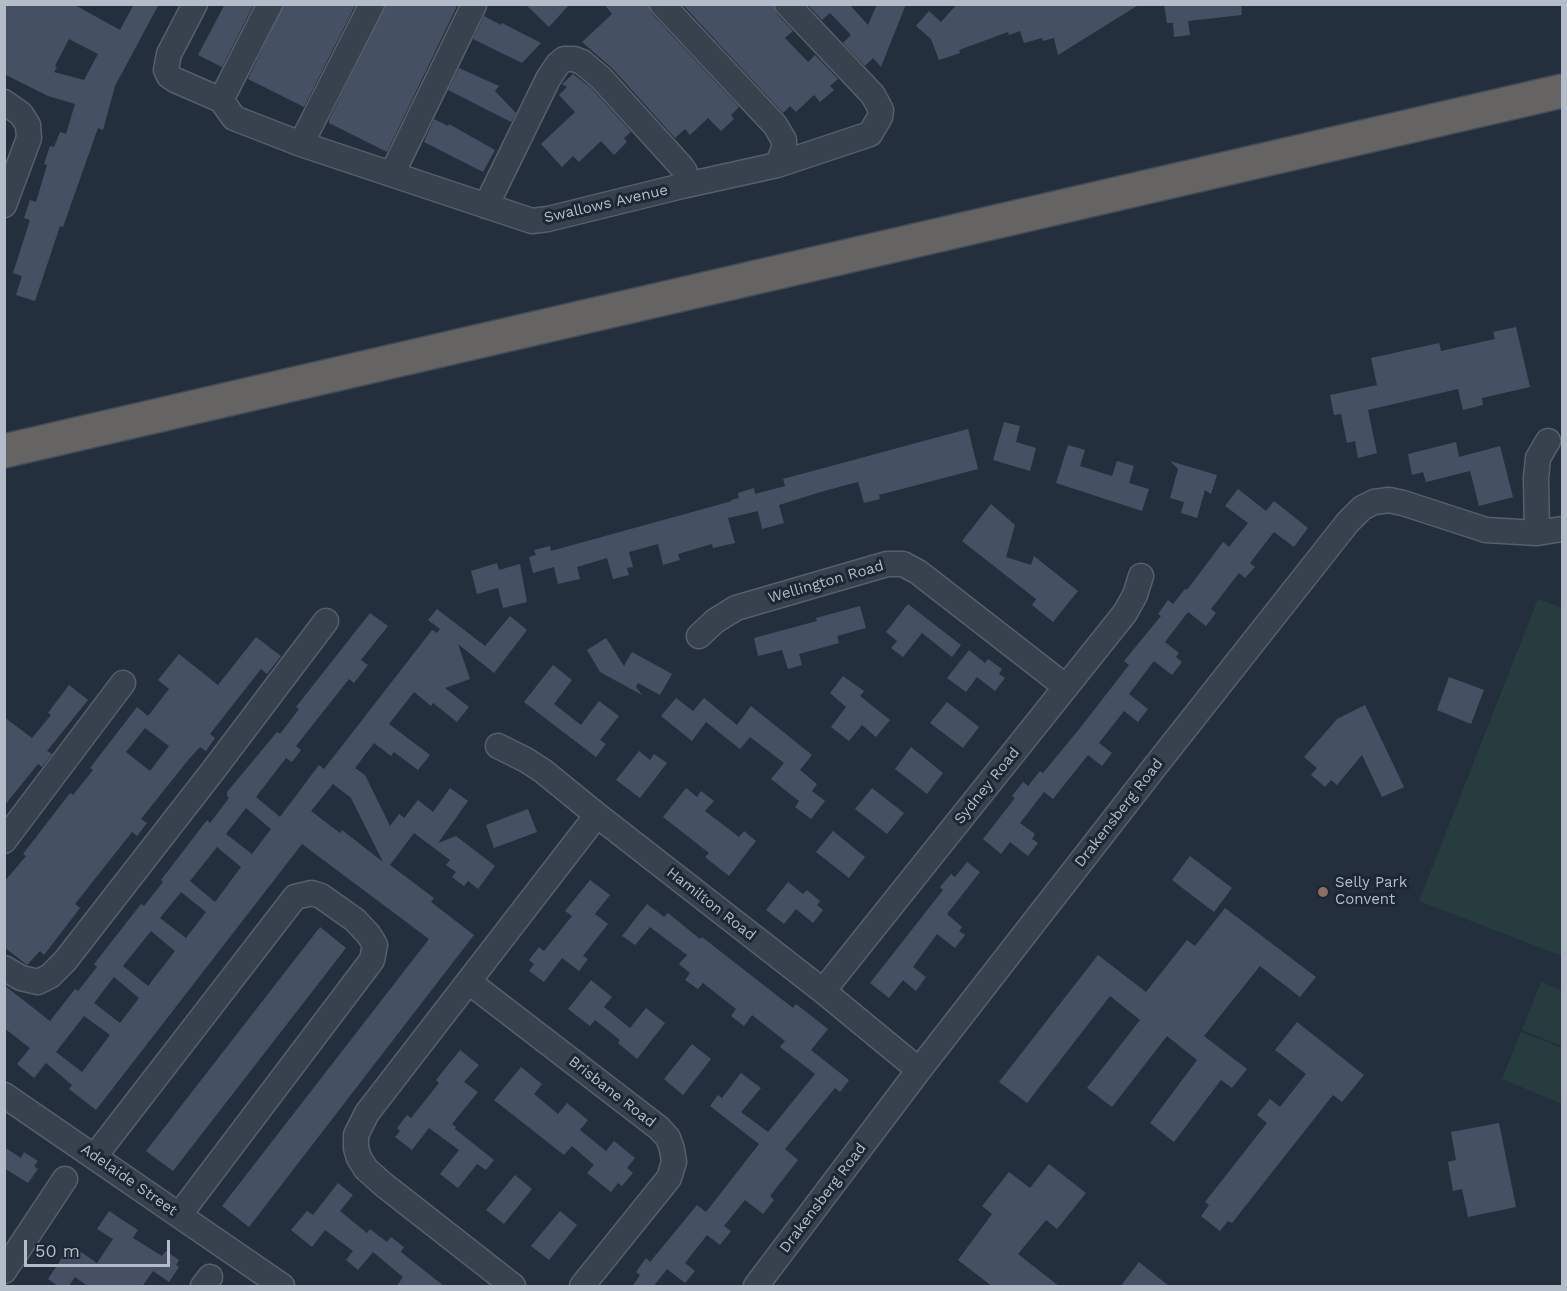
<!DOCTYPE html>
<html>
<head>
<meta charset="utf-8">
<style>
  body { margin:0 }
  #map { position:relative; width:1567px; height:1291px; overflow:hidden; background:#242f3e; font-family:"Work Sans",sans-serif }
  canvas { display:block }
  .frame { position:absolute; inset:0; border:6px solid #b4bcc9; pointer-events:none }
  .scale { position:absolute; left:24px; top:1240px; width:146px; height:27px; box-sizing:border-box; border:3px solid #b4bcc9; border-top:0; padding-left:8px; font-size:18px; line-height:21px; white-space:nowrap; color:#b4bcc9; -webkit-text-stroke:4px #1d2633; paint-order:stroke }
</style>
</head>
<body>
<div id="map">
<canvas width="1567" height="1291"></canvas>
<div class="frame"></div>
<div class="scale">50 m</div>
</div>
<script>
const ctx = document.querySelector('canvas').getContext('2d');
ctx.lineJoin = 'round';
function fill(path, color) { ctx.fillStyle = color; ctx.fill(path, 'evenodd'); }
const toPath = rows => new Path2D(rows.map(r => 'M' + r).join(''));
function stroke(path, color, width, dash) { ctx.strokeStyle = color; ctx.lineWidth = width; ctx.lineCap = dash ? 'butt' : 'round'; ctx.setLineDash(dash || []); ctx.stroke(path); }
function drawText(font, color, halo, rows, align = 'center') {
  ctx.font = font + ' "Work Sans",sans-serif'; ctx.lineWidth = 6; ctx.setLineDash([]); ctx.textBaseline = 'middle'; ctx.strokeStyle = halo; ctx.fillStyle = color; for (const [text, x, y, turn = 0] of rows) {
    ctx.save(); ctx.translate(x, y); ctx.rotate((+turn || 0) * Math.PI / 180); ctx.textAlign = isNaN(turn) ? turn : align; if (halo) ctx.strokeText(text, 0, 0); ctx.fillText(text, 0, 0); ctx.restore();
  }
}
const green = toPath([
  [1538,599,1562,608,1562,956,1419,901],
  [1541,982,1562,991,1562,1046,1522,1030],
  [1521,1032,1562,1048,1562,1104,1502,1079]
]);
const building = toPath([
  [4,4,73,4,120,30,134,4,159,4,115,86,103,130,98,128,63,227,60,226,35,301,16,295,22,276,13,273,30,220,24,218,30,200,36,202,47,165,44,164,50,146,54,147,60,132,66,134,75,104,48,96,4,74],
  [69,39,98,54,84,80,54,72,57,67,55,66],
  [225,4,254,4,222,67,198,55],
  [284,4,356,4,304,107,248,79],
  [386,4,458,4,387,152,329,123,329,120],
  [525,4,570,4,549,27],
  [604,4,648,4,652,14,739,107,731,115,734,119,721,131,708,118,690,135,685,129,675,138,612,68,582,42,612,14],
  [682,4,773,4,777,14,793,31,785,38,808,62,815,55,838,79,830,86,834,90,820,102,814,95,796,112,790,106,783,113],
  [807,4,849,4,868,25,877,4,906,4,881,67,873,58,865,66,843,43,851,35,830,13,822,20],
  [957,4,1140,4,1058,55,1054,38,1043,41,1042,38,1024,43,1020,31,1009,35,1008,32,959,50,960,53,939,60,931,39,916,26,929,11,941,22],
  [1164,4,1241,4,1242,15,1188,21,1190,35,1174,37,1173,23,1167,23],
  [484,16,501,25,502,23,541,43,522,63,473,39],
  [459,68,499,86,495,91,516,113,511,122,448,90],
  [573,74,591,88,631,132,624,138,627,142,614,155,601,141,579,162,573,156,562,167,541,144,575,112,559,95,567,87,562,84],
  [434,119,448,126,449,124,495,150,483,172,424,142],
  [1516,327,1530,387,1482,398,1483,405,1463,410,1458,389,1368,410,1377,453,1358,458,1355,441,1347,443,1341,414,1334,415,1330,395,1377,385,1371,358,1439,343,1441,351,1495,339,1493,332],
  [1004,422,1020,426,1016,442,1036,448,1030,471,993,460],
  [968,429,978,469,879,495,880,499,864,503,858,482,824,491,779,505,784,523,762,529,758,511,728,518,735,543,713,548,712,544,678,554,680,560,663,565,658,544,629,552,633,567,627,568,629,575,613,579,607,558,577,567,580,579,558,584,554,567,533,573,529,557,536,555,534,550,550,546,551,551,732,501,731,500,739,498,738,493,754,488,755,494,785,486,783,479],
  [1456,442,1459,457,1500,446,1513,497,1479,506,1470,471,1426,482,1423,472,1412,475,1408,454],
  [1068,445,1085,450,1080,466,1112,476,1117,461,1134,466,1129,483,1149,489,1142,511,1056,483],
  [1170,461,1217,475,1211,494,1205,490,1197,518,1181,513,1184,502,1170,498,1178,469],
  [1238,489,1266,511,1274,501,1308,528,1294,547,1274,532,1250,563,1255,567,1245,578,1239,573,1211,609,1216,613,1206,626,1188,612,1165,642,1179,653,1176,657,1182,662,1172,675,1154,661,1129,694,1148,709,1138,722,1124,711,1099,743,1112,753,1102,766,1088,755,1053,799,1044,792,1020,823,1035,834,1032,839,1038,843,1028,856,1010,842,1001,854,983,839,1015,798,1012,796,1023,782,1028,786,1040,771,1043,773,1080,728,1129,665,1124,661,1161,616,1158,614,1168,600,1173,604,1185,589,1187,590,1223,542,1229,547,1248,523,1225,506],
  [991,504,1015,525,1006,557,1031,565,1034,556,1078,591,1053,622,1032,605,1036,599,962,541],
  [497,563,499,570,520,564,527,602,503,608,498,588,477,594,471,571],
  [908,604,961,645,952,657,922,633,903,657,891,648,897,641,886,632],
  [860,606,866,628,837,636,839,643,799,654,802,665,788,669,782,650,758,656,754,638,817,621,816,618],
  [437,609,485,646,510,616,527,630,494,673,458,644,470,679,445,688,469,707,457,722,433,703,431,706,414,692,389,724,430,755,418,770,394,752,391,756,374,743,355,768,365,775,390,826,399,814,404,818,418,800,433,812,450,788,468,801,438,843,456,836,495,866,478,889,468,881,464,886,452,877,456,872,446,865,450,860,414,833,390,865,434,898,431,902,474,935,249,1227,222,1206,429,939,302,844,96,1110,69,1089,72,1085,46,1063,34,1078,17,1064,30,1048,4,1028,4,985,50,1021,75,989,78,991,97,967,94,964,141,904,144,906,163,882,161,880,207,820,210,823,229,798,227,796,227,792,277,732,280,734,299,709,296,707,370,613,388,626,361,660,368,665,354,683,349,679,296,746,301,750,292,762,286,758,256,797,280,817,319,765,324,769,432,630,437,633,440,629,428,620],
  [333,784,351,798,383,862,342,830,340,833,311,811],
  [246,808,271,829,252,854,226,834],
  [217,847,241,867,215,902,190,881],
  [181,892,206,912,186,938,160,918],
  [151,931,175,951,148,986,123,966],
  [114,977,139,998,120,1023,94,1003],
  [84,1016,110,1035,82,1072,56,1052],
  [256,637,281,656,267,674,261,669,210,734,215,738,206,751,200,747,189,759,141,819,147,823,137,836,132,832,75,904,80,908,44,955,40,951,27,965,4,947,4,882,26,856,23,854,70,793,73,795,93,770,90,768,137,707,148,716,169,689,158,680,179,654,218,685],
  [145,728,169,746,150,771,126,752],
  [606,638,624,666,632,652,672,674,660,695,638,683,636,687,642,695,600,672,587,650],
  [969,650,985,663,988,659,1002,669,999,674,1005,678,995,691,977,677,966,692,947,678],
  [553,665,572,680,554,704,581,725,599,701,619,716,600,740,606,744,596,757,524,702],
  [843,676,864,691,860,696,890,720,876,737,862,725,849,741,831,727,846,707,830,693],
  [1449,677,1484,690,1471,724,1437,710],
  [69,685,88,700,47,751,52,754,42,767,38,764,4,806,4,717,32,738,51,715,48,713],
  [676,698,693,711,704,698,737,725,751,706,812,755,800,770,817,784,812,791,825,801,811,819,795,807,799,801,771,779,784,763,750,737,740,749,706,722,692,741,661,716],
  [947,702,979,727,963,748,930,723],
  [1365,705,1404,787,1382,797,1362,755,1337,785,1331,780,1325,787,1311,775,1317,768,1304,757,1337,719],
  [911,747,943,773,927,794,895,769],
  [639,751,650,760,654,754,667,763,640,798,616,780],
  [686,788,697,797,701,791,714,801,705,811,739,837,744,831,756,841,729,876,705,857,709,853,663,817],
  [872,788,904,813,887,834,855,809],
  [528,809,537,832,494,848,486,825],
  [833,831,865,857,849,878,816,852],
  [1190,856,1232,888,1214,912,1172,880],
  [967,862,980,872,947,914,962,927,959,931,965,935,955,948,937,934,913,967,926,977,916,991,903,980,889,998,870,983,943,890,940,887,951,874,955,877],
  [590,880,610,895,595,914,608,924,583,956,588,959,579,971,562,958,544,982,529,971,534,964,529,960,539,947,544,951,572,916,565,911],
  [788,882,803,894,807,890,820,901,817,905,823,910,813,923,796,909,784,924,766,910],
  [647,904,664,917,668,913,700,939,702,937,793,1008,796,1004,828,1029,811,1050,849,1080,840,1092,835,1088,785,1149,798,1160,770,1196,774,1200,763,1214,745,1200,724,1226,731,1231,720,1245,707,1235,685,1263,695,1271,685,1283,667,1269,653,1287,632,1287,640,1275,636,1272,646,1258,650,1262,697,1205,706,1212,759,1144,710,1106,718,1095,722,1098,741,1073,761,1088,741,1112,768,1132,815,1074,780,1047,785,1041,752,1015,744,1026,731,1016,736,1009,703,983,698,989,685,980,690,973,679,964,687,955,650,927,635,945,622,936],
  [1225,908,1316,977,1300,997,1260,966,1204,1036,1247,1069,1232,1088,1221,1080,1174,1142,1150,1123,1197,1060,1167,1036,1112,1107,1087,1088,1140,1020,1110,996,1027,1103,999,1082,1098,955,1146,992,1187,940,1195,946],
  [320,927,346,948,173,1171,146,1151],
  [591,980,612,997,604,1007,630,1028,646,1008,665,1023,637,1059,618,1043,620,1040,595,1020,590,1026,568,1009],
  [1297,1022,1364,1075,1342,1102,1333,1095,1232,1223,1228,1221,1220,1231,1201,1216,1209,1205,1205,1202,1267,1123,1257,1115,1270,1099,1280,1107,1306,1074,1275,1050],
  [692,1044,711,1059,683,1095,664,1079],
  [460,1050,479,1065,464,1082,478,1092,452,1124,456,1127,455,1129,494,1160,486,1170,477,1164,458,1188,440,1174,459,1150,429,1128,412,1150,395,1137,400,1131,397,1128,407,1115,411,1118,439,1083,436,1080],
  [521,1067,542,1084,534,1094,558,1114,567,1103,588,1120,580,1130,606,1151,614,1141,635,1158,627,1168,633,1173,622,1186,618,1183,611,1192,587,1173,594,1165,572,1146,564,1155,494,1100],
  [1499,1123,1516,1207,1468,1217,1462,1189,1453,1191,1448,1162,1456,1160,1451,1132],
  [4,1147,21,1158,24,1152,38,1161,34,1166,38,1169,28,1183,4,1168],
  [1049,1164,1086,1193,1057,1229,1046,1220,1018,1254,1060,1287,993,1287,958,1260,992,1214,982,1206,1009,1172,1030,1188],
  [515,1175,532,1189,504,1224,486,1210],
  [338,1183,353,1195,340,1211,367,1233,370,1229,387,1242,391,1237,404,1247,401,1252,445,1287,396,1287,403,1277,373,1252,358,1270,346,1260,353,1251,325,1230,312,1247,291,1230,307,1211,313,1215],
  [109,1211,138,1230,133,1238,162,1256,166,1251,179,1260,176,1265,179,1267,169,1282,153,1271,142,1287,89,1287,75,1277,68,1287,59,1287,48,1279,67,1250,72,1253,75,1248,97,1263,113,1239,97,1229],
  [560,1211,577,1225,549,1260,531,1246],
  [1139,1262,1170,1287,1120,1287]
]);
const minor = toPath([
  [195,4,169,54,166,70,169,76,175,80,221,100,234,118,301,144,532,221,548,219,682,186,777,165,870,134,880,117,881,110,873,95,787,4],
  [662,4,775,125,784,140,784,149,777,165],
  [221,100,270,4],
  [4,102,21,114,28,125,29,138,4,205],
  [301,144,372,4],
  [392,174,474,5],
  [486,206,548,79,558,64,564,59,574,59,582,62,601,78,681,166,685,172,685,179,682,186],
  [1537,533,1536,478,1538,458,1548,441],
  [699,636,715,621,736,608,887,564,903,564,918,572,1066,687],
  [498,746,526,760,543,771,597,815,823,991,919,1070],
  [4,841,123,683],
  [4,968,21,978,38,982,50,976,65,961,212,772,326,621],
  [469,982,659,1128,668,1138,672,1149,674,1162,669,1178,582,1286],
  [823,991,1125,613,1135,595,1141,576],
  [4,1095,282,1286],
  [95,1156,295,897,312,893,321,896,355,920,369,935,375,945,372,960,180,1214],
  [4,1271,65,1179],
  [203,1286,210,1277],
  [513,1286,384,1185,366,1169,359,1158,356,1148,356,1135,367,1113,597,815],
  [756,1286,919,1070,1157,764,1348,522,1362,508,1374,502,1389,500,1403,503,1486,530,1537,533,1562,529]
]);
const trunk = toPath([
  [4,451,1562,91]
]);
const markers = [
  [1323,892,6,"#8d6e63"]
];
const streetNames = [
  ["Swallows Avenue",606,204,-13],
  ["Wellington Road",826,582,-16],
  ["Sydney Road",987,786,-51],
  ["Drakensberg Road",1119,813,-52],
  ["Hamilton Road",711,904,38],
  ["Brisbane Road",612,1092,38],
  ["Adelaide Street",129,1180,35],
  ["Drakensberg Road",823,1198,-53]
];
const poiNames = [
  ["Selly Park",1335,883],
  ["Convent",1335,900]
];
fill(green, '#263c3f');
fill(building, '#455162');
stroke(minor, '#565f6c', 27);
stroke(trunk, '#434c59', 36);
stroke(minor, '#38414e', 24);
stroke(trunk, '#656462', 33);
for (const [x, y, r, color] of markers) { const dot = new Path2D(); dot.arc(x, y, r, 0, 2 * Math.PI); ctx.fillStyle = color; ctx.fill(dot); stroke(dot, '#1d2633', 2); }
drawText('15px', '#b4bcc9', '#1d2633', streetNames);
drawText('15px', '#b4bcc9', '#1d2633', poiNames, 'left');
</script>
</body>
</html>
